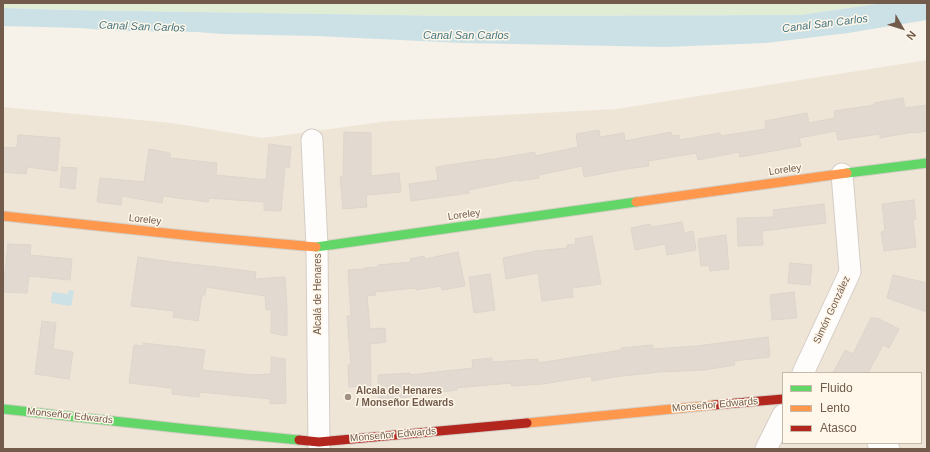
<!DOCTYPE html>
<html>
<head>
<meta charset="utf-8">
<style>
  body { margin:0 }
  #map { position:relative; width:930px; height:452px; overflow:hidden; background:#f6f2e9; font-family:Arial,sans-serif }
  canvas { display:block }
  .frame { position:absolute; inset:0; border:4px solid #725b4b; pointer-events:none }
  .legend { position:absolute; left:782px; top:372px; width:140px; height:72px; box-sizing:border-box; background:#fef7ea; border:1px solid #c6b9aa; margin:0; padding:5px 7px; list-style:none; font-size:12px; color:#725b4b }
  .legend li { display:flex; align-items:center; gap:8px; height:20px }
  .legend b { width:20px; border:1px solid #c6b9aa }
  .north { position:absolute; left:882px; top:8px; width:40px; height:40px; -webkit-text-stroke:3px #fef7ea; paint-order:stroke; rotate:129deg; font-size:11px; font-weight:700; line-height:16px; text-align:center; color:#725b4b }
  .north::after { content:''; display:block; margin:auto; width:14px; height:18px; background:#725b4b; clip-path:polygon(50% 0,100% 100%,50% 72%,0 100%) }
</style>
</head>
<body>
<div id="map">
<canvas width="930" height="452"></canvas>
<div class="frame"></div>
<ul class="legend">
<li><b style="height:5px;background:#63d668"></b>Fluido</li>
<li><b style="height:5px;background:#ff974d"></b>Lento</li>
<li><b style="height:5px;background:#b3261e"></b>Atasco</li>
</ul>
<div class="north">N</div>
</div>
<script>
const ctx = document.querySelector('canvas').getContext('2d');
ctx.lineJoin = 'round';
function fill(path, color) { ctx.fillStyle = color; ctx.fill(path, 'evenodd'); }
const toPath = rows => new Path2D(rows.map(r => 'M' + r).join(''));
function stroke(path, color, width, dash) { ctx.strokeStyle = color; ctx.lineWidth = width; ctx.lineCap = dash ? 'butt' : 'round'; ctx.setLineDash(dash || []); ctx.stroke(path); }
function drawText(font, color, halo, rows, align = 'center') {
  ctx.font = font + ' Arial,sans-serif'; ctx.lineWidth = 3; ctx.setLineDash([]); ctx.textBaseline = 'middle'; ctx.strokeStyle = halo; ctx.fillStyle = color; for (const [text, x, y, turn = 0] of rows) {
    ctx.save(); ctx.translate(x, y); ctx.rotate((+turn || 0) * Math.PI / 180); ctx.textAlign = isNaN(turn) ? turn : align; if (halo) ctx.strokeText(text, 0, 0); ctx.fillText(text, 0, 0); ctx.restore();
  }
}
const residential = toPath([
  [927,60,927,449,3,449,3,107,172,123,263,138,389,121,616,109],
  [783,373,921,373,921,443,783,443]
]);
const green = toPath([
  [3,3,883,3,800,15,457,16,69,10,3,8]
]);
const water = toPath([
  [883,3,927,3,927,20,848,33,766,43,666,47,462,43,316,36,223,34,196,32,116,31,80,28,3,26,3,8,69,10,457,16,800,15],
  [69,290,74,291,71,306,51,303,52,292,68,294]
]);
const building = toPath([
  [903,98,905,108,927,105,927,131,913,133,913,132,880,138,880,134,838,140,836,131,799,138,801,146,740,157,739,152,698,160,696,153,648,161,649,166,626,169,584,177,582,166,539,175,539,178,518,181,518,180,468,190,469,193,411,201,409,184,438,180,436,167,489,159,489,160,535,152,535,156,578,147,576,134,599,130,600,137,624,133,625,141,671,132,672,136,679,135,680,140,720,133,721,136,766,129,765,121,807,113,809,123,835,118,834,111,875,105,874,103,903,98],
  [344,132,371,133,371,176,399,173,401,192,366,195,367,207,343,209,340,177,343,176,344,132],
  [18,135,60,138,57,171,27,167,26,174,3,172,3,147,17,148,18,135],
  [269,144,291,147,289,168,285,167,281,211,264,210,264,202,209,198,208,202,163,196,162,203,122,196,121,205,97,202,100,178,144,182,149,149,170,153,170,158,217,163,216,175,266,180,269,144],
  [62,167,77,168,75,189,60,187,62,167],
  [914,200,916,219,913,220,916,247,884,251,881,232,885,231,882,204,914,200],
  [824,204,826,223,762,231,763,245,738,246,737,218,774,217,773,210,824,204],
  [682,222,684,233,693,231,696,250,667,255,665,244,635,250,631,228,650,224,651,227,682,222],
  [726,235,729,269,710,271,709,265,701,266,698,239,726,235],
  [592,236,601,284,572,288,573,297,542,301,538,273,506,279,503,258,536,251,567,248,567,245,576,244,575,239,592,236],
  [8,244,31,245,30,255,72,259,70,280,29,276,27,293,3,292,8,244],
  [458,252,465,286,442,290,441,286,416,290,416,288,375,292,376,295,367,296,370,329,385,328,386,342,370,344,371,386,349,387,348,365,351,365,347,316,351,316,348,270,364,269,364,268,378,267,378,265,411,262,410,259,424,256,425,259,458,252],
  [138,257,172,262,217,267,256,272,255,279,285,277,287,308,287,336,271,333,271,309,266,310,265,296,206,287,205,295,202,295,198,321,173,317,174,311,131,306,138,257],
  [790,263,812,265,810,285,788,283,790,263],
  [490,274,495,310,474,313,469,277,490,274],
  [893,275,927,283,927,312,887,298,893,275],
  [794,292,797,318,772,320,770,295,794,292],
  [871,318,877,318,899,329,889,348,883,345,868,373,833,373,845,350,853,354,871,318],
  [42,321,56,323,53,349,73,352,69,379,35,374,42,321],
  [768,337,770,357,734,361,735,365,704,370,659,372,614,377,592,381,591,376,543,384,512,386,511,383,456,388,457,390,411,396,411,397,379,399,378,375,410,373,410,375,473,368,472,360,492,358,492,362,538,359,538,363,621,350,621,348,652,345,653,349,696,346,768,337],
  [143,343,205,350,202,370,253,375,271,374,271,357,285,359,286,403,270,404,270,399,200,392,199,397,172,394,172,388,129,383,134,345,143,346,143,343]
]);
const street = toPath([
  [312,140,317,247,319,449],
  [803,373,850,272,842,174],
  [878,443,889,449],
  [766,449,783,415]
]);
const fast = toPath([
  [847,173,927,163],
  [316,247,636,202],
  [3,409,187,429,299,440]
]);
const slow = toPath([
  [636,202,847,173],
  [3,216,203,237,316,247],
  [527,423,714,405]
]);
const jam = toPath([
  [714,405,783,399],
  [299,440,319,442,527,423]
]);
const markers = [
  [348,397,4,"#a09082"]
];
const streetNames = [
  ["Loreley",785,170,-8],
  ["Loreley",464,215,-8],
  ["Loreley",145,220,6],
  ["Alcalá de Henares",318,294,-90],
  ["Simón González",832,310,-65],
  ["Monseñor Edwards",715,405,-5],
  ["Monseñor Edwards",70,416,6],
  ["Monseñor Edwards",393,435,-5]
];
const poiNames = [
  ["Alcala de Henares",356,391],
  ["/ Monseñor Edwards",356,403]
];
const waterNames = [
  ["Canal San Carlos",825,24,-7],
  ["Canal San Carlos",142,27,2],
  ["Canal San Carlos",466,36]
];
fill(residential, '#efe5d7');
fill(green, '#e1ecd4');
fill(water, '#cce1e5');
fill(building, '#e2dad1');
stroke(building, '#ded5cb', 1);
stroke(street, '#d4cec6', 23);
stroke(fast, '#d4cec6', 11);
stroke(slow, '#d4cec6', 11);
stroke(jam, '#d4cec6', 11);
stroke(street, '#fefdfc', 21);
stroke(fast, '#63d668', 9);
stroke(slow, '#ff974d', 9);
stroke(jam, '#b3261e', 9);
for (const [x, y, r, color] of markers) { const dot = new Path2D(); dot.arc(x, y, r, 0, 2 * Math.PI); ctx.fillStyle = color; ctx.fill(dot); stroke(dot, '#fef7ea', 1.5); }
drawText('10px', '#725b4b', '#fef7ea', streetNames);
drawText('bold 10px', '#725b4b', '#fef7ea', poiNames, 'left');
drawText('italic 11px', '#467684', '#fef7ea', waterNames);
</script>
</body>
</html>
